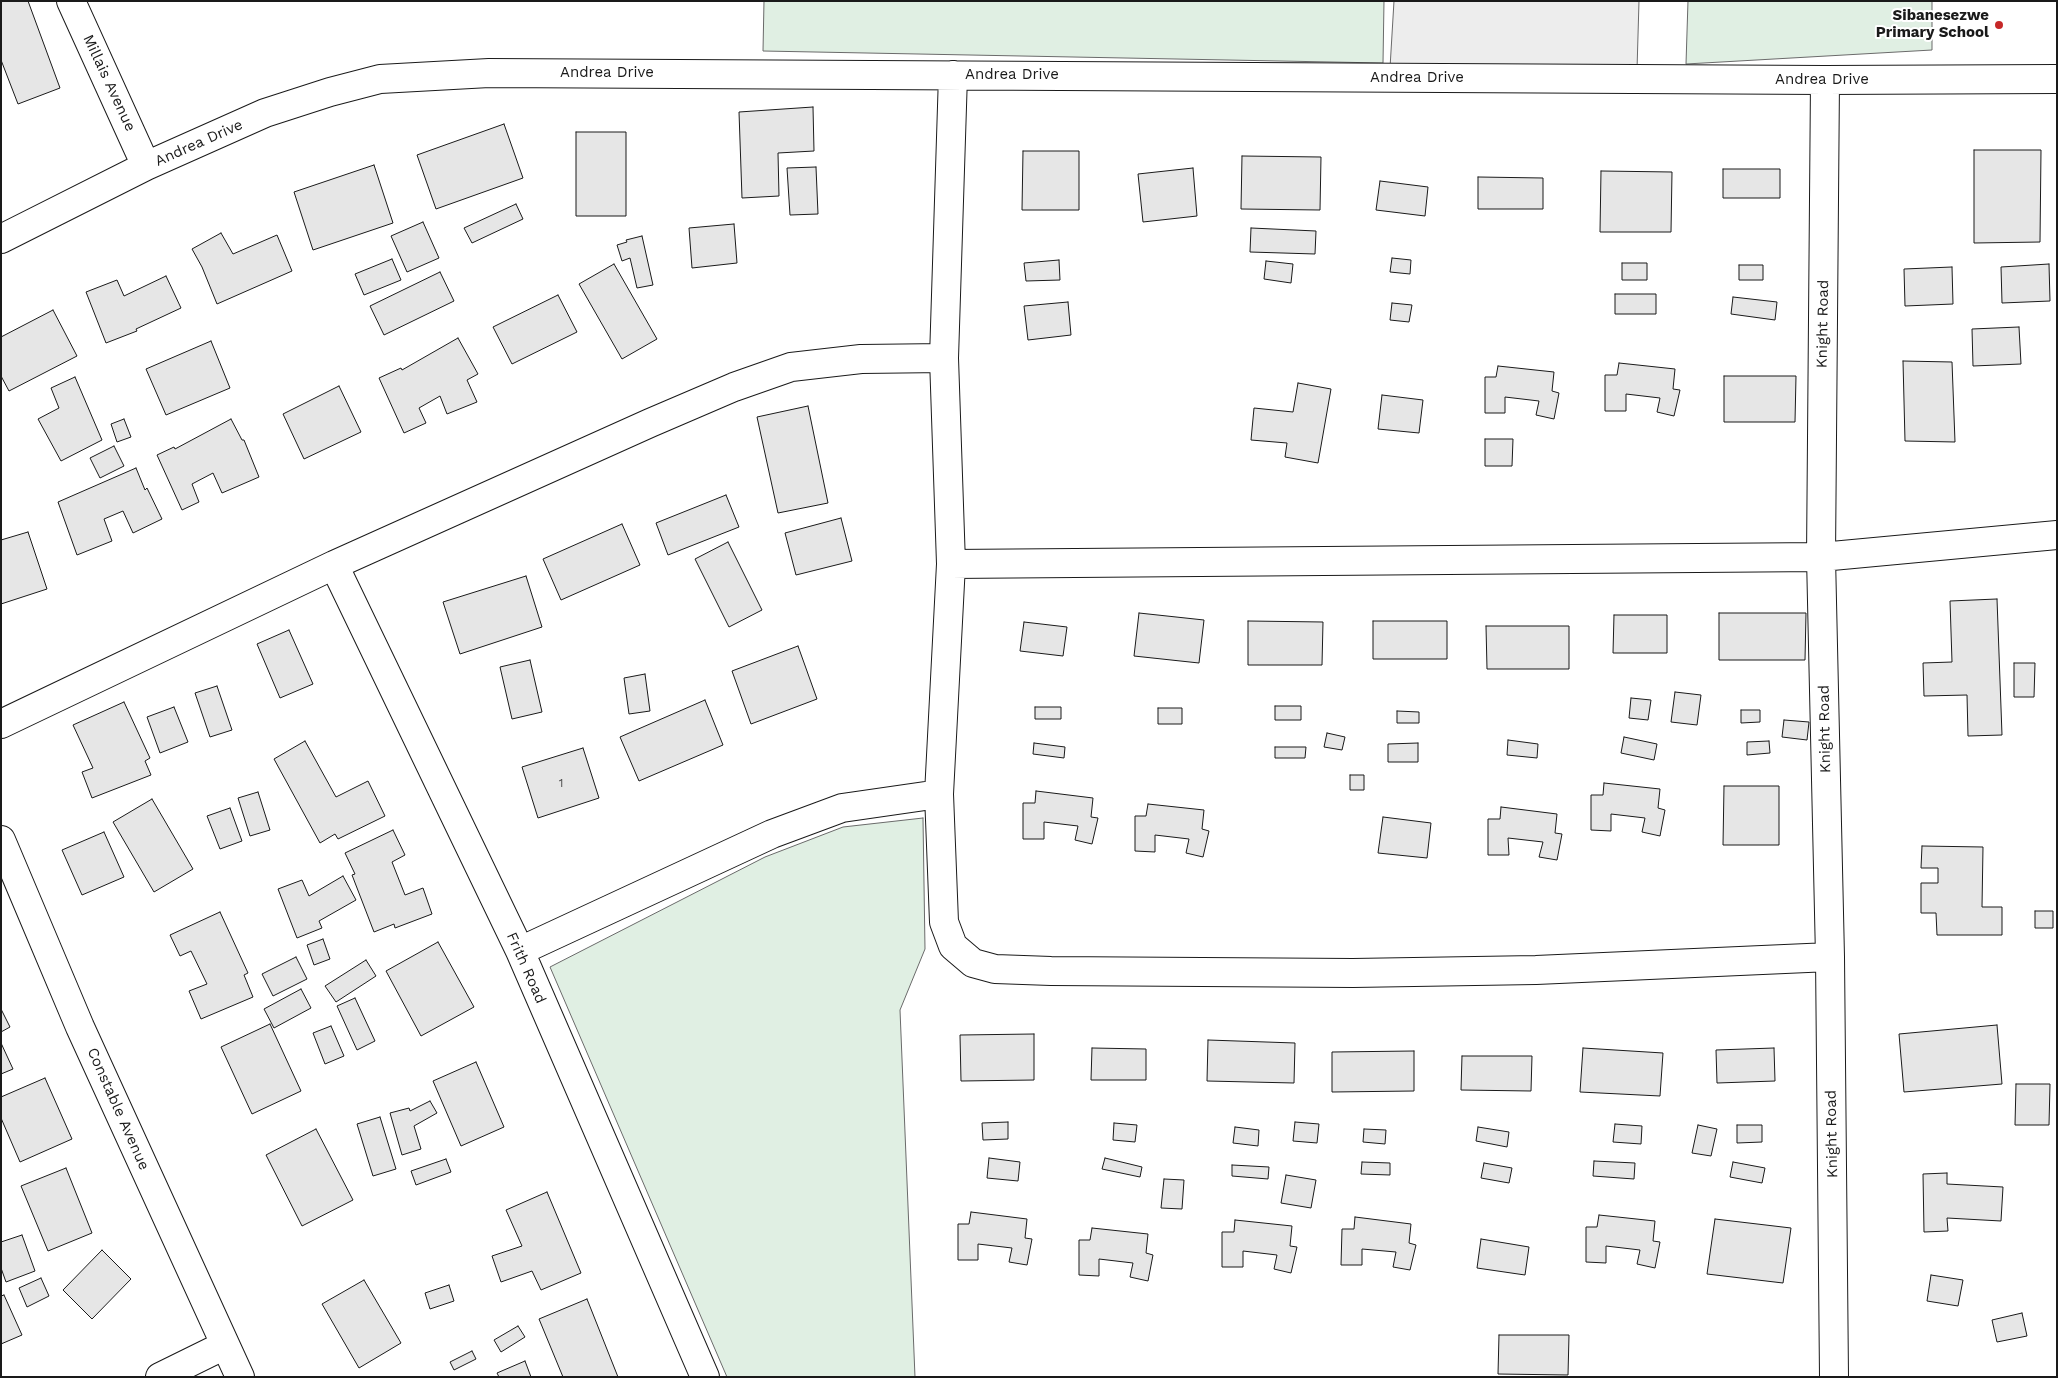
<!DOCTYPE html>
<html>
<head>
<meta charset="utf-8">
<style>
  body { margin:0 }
  #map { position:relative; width:2058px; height:1378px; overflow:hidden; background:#fff; font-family:"Work Sans",sans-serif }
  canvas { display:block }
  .frame { position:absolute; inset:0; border:2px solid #1a1a1a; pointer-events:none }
</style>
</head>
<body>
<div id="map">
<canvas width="2058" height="1378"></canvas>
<div class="frame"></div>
</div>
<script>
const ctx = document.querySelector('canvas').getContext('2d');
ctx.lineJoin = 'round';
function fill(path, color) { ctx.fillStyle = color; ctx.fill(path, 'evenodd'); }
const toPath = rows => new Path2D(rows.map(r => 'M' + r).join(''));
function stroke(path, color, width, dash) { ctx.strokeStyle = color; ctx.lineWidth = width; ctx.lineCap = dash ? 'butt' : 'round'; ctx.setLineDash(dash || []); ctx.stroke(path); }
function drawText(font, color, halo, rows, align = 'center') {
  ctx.font = font + ' "Work Sans",sans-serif'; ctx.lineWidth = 4; ctx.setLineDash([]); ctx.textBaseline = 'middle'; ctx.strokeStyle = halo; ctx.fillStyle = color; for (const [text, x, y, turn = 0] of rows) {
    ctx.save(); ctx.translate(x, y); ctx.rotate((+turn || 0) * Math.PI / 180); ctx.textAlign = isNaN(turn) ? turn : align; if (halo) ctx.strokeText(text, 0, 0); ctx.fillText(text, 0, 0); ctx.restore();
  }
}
const green = toPath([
  [764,1,1384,1,1383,63,763,51,764,1],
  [1688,1,1932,1,1932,50,1686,64,1688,1],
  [923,818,925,949,900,1010,915,1377,727,1377,550,967,765,857,843,827,923,818]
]);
const parking = toPath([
  [1394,1,1639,1,1637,70,1390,68,1394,1]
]);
const building = toPath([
  [1,1,28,1,60,88,18,104,1,60,1,1],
  [813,107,814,151,778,153,779,196,742,198,739,112,813,107],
  [504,124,523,178,436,209,417,155,504,124],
  [576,132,626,132,626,216,576,216,576,132],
  [1974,150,2041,150,2040,242,1974,243,1974,150],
  [1023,151,1079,151,1079,210,1022,210,1023,151],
  [1242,156,1321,157,1320,210,1241,209,1242,156],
  [374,165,393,223,313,250,294,192,374,165],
  [816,167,818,214,790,215,787,168,816,167],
  [1193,168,1197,216,1143,222,1138,174,1193,168],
  [1723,169,1780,169,1780,198,1723,198,1723,169],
  [1601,171,1672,172,1671,232,1600,232,1601,171],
  [1478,177,1543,178,1543,209,1478,209,1478,177],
  [1380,181,1428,187,1425,216,1376,210,1380,181],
  [516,204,523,219,472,243,464,228,516,204],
  [423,222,439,258,407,272,391,236,423,222],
  [734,224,737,263,692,268,689,228,734,224],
  [1251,228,1316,231,1315,254,1250,252,1251,228],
  [221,233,233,254,277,235,292,271,217,304,202,267,192,249,221,233],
  [642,236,653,285,637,288,630,258,622,261,617,245,627,242,626,240,642,236],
  [1392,258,1411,260,1410,274,1390,272,1392,258],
  [392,259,401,280,364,295,355,274,392,259],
  [1059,260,1060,280,1026,281,1024,263,1059,260],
  [1266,261,1293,264,1291,283,1264,279,1266,261],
  [1622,263,1647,263,1647,280,1622,280,1622,263],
  [614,264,657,339,622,359,579,284,614,264],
  [2049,264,2050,301,2002,303,2001,267,2049,264],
  [1739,265,1763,265,1763,280,1739,280,1739,265],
  [1952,267,1953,304,1905,306,1904,269,1952,267],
  [440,272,454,301,384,335,370,306,440,272],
  [166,276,181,308,136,329,137,331,106,343,86,292,117,280,124,296,166,276],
  [1615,294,1656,294,1656,314,1615,314,1615,294],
  [558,295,577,332,512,364,493,327,558,295],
  [1733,297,1777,302,1775,320,1731,314,1733,297],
  [1068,302,1071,335,1028,340,1024,306,1068,302],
  [1392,303,1412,305,1409,322,1390,320,1392,303],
  [53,310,77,356,9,391,1,376,1,337,53,310],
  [2019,327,2021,364,1973,366,1972,329,2019,327],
  [458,338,478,374,467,380,477,402,447,414,440,396,419,408,426,423,404,433,379,378,401,368,402,370,458,338],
  [211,341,230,388,166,415,146,369,211,341],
  [1903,361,1952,362,1955,442,1905,441,1903,361],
  [1619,363,1675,369,1673,389,1680,390,1674,416,1657,412,1660,398,1626,394,1626,411,1605,411,1605,375,1617,375,1619,363],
  [1498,366,1554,372,1552,391,1559,393,1554,419,1536,415,1539,401,1505,397,1505,413,1485,413,1485,377,1496,377,1498,366],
  [1724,376,1796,376,1795,422,1724,422,1724,376],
  [75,377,102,440,61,461,38,419,59,408,51,388,75,377],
  [1298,383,1331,389,1318,463,1285,457,1287,443,1251,440,1254,408,1293,412,1298,383],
  [339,386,361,432,304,459,283,414,339,386],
  [1382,395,1423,400,1419,433,1378,429,1382,395],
  [808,406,828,503,778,513,757,417,808,406],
  [124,419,131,437,117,442,111,424,124,419],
  [231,419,242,440,244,440,259,477,222,493,213,473,192,484,199,502,182,510,157,455,174,447,175,449,231,419],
  [1485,439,1513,439,1512,466,1485,466,1485,439],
  [114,446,124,466,100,478,90,458,114,446],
  [136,468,145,490,147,488,162,519,133,533,123,511,104,519,112,541,77,555,58,502,136,468],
  [726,495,739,527,668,555,656,523,726,495],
  [841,518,852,561,796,575,785,533,841,518],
  [622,524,640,565,561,600,543,559,622,524],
  [28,532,47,589,1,604,1,540,28,532],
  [728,542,762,610,729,627,695,559,728,542],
  [526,576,542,627,460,654,443,602,526,576],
  [1997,599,2002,735,1968,736,1967,695,1924,696,1923,663,1952,662,1950,601,1997,599],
  [1139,613,1204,620,1199,663,1134,656,1139,613],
  [1719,613,1806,613,1805,660,1719,660,1719,613],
  [1614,615,1667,615,1667,653,1613,653,1614,615],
  [1248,621,1323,622,1322,665,1248,665,1248,621],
  [1373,621,1447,621,1447,659,1373,659,1373,621],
  [1024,622,1067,627,1063,656,1020,651,1024,622],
  [1486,626,1569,626,1569,669,1487,669,1486,626],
  [289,630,313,684,280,698,257,644,289,630],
  [798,646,817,699,751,724,732,671,798,646],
  [530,660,542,712,512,719,500,667,530,660],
  [2014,663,2035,663,2034,697,2014,697,2014,663],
  [645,674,650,711,629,714,624,678,645,674],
  [217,686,232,730,210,737,195,693,217,686],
  [1675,692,1701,695,1697,725,1671,722,1675,692],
  [1631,698,1651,700,1648,720,1629,718,1631,698],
  [705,700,723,745,639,781,620,737,705,700],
  [124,702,150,758,145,761,151,775,92,798,82,772,93,768,73,725,124,702],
  [1275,706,1301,706,1301,720,1275,720,1275,706],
  [174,707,188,742,160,753,147,717,174,707],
  [1035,707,1061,707,1061,719,1035,719,1035,707],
  [1158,708,1182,708,1182,724,1158,724,1158,708],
  [1741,710,1760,710,1760,722,1741,723,1741,710],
  [1397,711,1419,712,1419,723,1397,723,1397,711],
  [1784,720,1809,722,1807,740,1782,737,1784,720],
  [1327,733,1345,737,1342,750,1324,747,1327,733],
  [1624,737,1657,744,1654,760,1621,753,1624,737],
  [1508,740,1538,744,1537,758,1507,755,1508,740],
  [305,741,336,797,368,781,385,816,338,839,335,834,320,843,274,759,305,741],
  [1769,741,1770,753,1747,755,1747,742,1769,741],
  [1034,743,1065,747,1064,758,1033,754,1034,743],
  [1418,743,1418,762,1388,762,1388,744,1418,743],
  [1275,747,1306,747,1305,758,1275,758,1275,747],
  [583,748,599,798,538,818,522,767,583,748],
  [1350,775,1364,775,1364,790,1350,790,1350,775],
  [1604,783,1660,789,1658,808,1665,810,1660,836,1642,832,1645,818,1611,814,1611,831,1591,830,1591,795,1603,795,1604,783],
  [1724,786,1779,786,1779,845,1723,845,1724,786],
  [1036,791,1093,798,1091,817,1098,818,1092,844,1075,840,1078,826,1044,822,1044,839,1023,839,1023,803,1035,803,1036,791],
  [258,792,270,830,250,836,238,798,258,792],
  [152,799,193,869,154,892,113,822,152,799],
  [1148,804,1204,810,1202,829,1209,831,1203,857,1186,853,1189,839,1155,835,1155,852,1135,851,1135,816,1146,816,1148,804],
  [1501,807,1557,814,1555,833,1562,834,1557,860,1539,857,1543,842,1508,838,1509,855,1488,855,1488,819,1500,819,1501,807],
  [230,808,242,841,220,849,207,816,230,808],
  [1383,817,1431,823,1427,858,1378,853,1383,817],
  [393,830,405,855,392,862,405,895,423,888,432,914,395,928,394,924,374,932,352,875,355,874,345,853,393,830],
  [104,832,124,877,82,895,62,850,104,832],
  [1922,846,1983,847,1982,907,2002,907,2002,935,1937,935,1936,913,1921,913,1921,883,1938,883,1938,868,1921,868,1922,846],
  [343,876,356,900,319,921,322,928,297,938,278,889,302,880,309,896,343,876],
  [2035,911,2053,911,2053,928,2035,928,2035,911],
  [220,912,248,973,244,975,253,997,201,1019,189,991,207,984,191,951,180,956,170,935,220,912],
  [323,939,330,959,314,965,307,945,323,939],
  [438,942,474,1007,421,1036,386,971,438,942],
  [296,957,307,979,273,996,262,974,296,957],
  [366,960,376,976,336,1002,325,986,366,960],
  [301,989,311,1008,274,1028,264,1009,301,989],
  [355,998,375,1041,357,1050,337,1006,355,998],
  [1,1009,10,1027,1,1032,1,1009],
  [270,1024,301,1091,252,1114,221,1047,270,1024],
  [1997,1025,2002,1084,1904,1092,1899,1034,1997,1025],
  [331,1026,344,1056,325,1064,313,1033,331,1026],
  [1034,1034,1034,1080,961,1081,960,1035,1034,1034],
  [1208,1040,1295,1043,1294,1083,1207,1081,1208,1040],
  [1,1043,13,1069,1,1074,1,1043],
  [1092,1048,1146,1049,1146,1080,1091,1080,1092,1048],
  [1583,1048,1663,1053,1660,1096,1580,1092,1583,1048],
  [1774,1048,1775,1081,1717,1083,1716,1050,1774,1048],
  [1414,1051,1414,1091,1332,1092,1332,1052,1414,1051],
  [1462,1056,1532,1056,1531,1091,1461,1090,1462,1056],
  [476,1062,504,1127,461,1146,433,1081,476,1062],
  [45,1078,72,1139,20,1162,1,1118,1,1097,45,1078],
  [2016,1084,2050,1084,2049,1125,2015,1125,2016,1084],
  [430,1101,437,1113,414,1126,421,1149,402,1155,390,1113,409,1108,410,1111,430,1101],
  [380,1117,396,1169,373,1176,357,1124,380,1117],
  [1008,1122,1008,1139,983,1140,982,1123,1008,1122],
  [1295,1122,1319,1124,1317,1143,1293,1141,1295,1122],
  [1114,1123,1137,1125,1135,1142,1113,1140,1114,1123],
  [1615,1124,1642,1126,1641,1144,1613,1142,1615,1124],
  [1698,1125,1717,1129,1711,1156,1692,1153,1698,1125],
  [1737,1125,1762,1125,1762,1142,1737,1143,1737,1125],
  [1235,1127,1259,1130,1258,1146,1233,1143,1235,1127],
  [1478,1127,1509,1132,1507,1147,1476,1141,1478,1127],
  [316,1129,353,1200,302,1226,266,1155,316,1129],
  [1364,1129,1386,1130,1385,1144,1363,1142,1364,1129],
  [989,1158,1020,1162,1018,1181,987,1178,989,1158],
  [1105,1158,1142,1167,1140,1177,1102,1169,1105,1158],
  [446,1159,451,1172,416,1185,411,1171,446,1159],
  [1594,1161,1635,1163,1634,1179,1593,1176,1594,1161],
  [1362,1162,1390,1163,1390,1175,1361,1174,1362,1162],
  [1733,1162,1765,1168,1762,1183,1730,1177,1733,1162],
  [1484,1163,1512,1168,1509,1183,1481,1178,1484,1163],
  [1232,1165,1269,1167,1268,1179,1232,1176,1232,1165],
  [66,1168,92,1233,48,1251,21,1186,66,1168],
  [1947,1173,1947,1184,2003,1187,2001,1221,1947,1218,1948,1231,1924,1232,1923,1174,1947,1173],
  [1286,1175,1316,1180,1311,1208,1281,1203,1286,1175],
  [1164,1179,1184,1180,1182,1209,1161,1208,1164,1179],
  [547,1192,581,1273,541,1290,532,1271,501,1282,492,1256,522,1246,506,1210,547,1192],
  [971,1212,1027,1219,1025,1238,1032,1239,1027,1265,1009,1262,1012,1248,978,1244,978,1260,958,1260,958,1224,969,1224,971,1212],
  [1599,1215,1655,1221,1653,1241,1660,1242,1655,1268,1637,1264,1640,1250,1606,1246,1606,1263,1586,1262,1586,1227,1597,1227,1599,1215],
  [1355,1217,1411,1224,1409,1243,1416,1245,1410,1270,1393,1267,1396,1252,1362,1249,1362,1265,1341,1265,1342,1229,1354,1229,1355,1217],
  [1715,1219,1791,1228,1783,1283,1707,1274,1715,1219],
  [1235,1220,1292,1226,1290,1246,1297,1247,1291,1273,1274,1269,1277,1255,1243,1251,1243,1267,1222,1267,1222,1232,1234,1232,1235,1220],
  [1092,1228,1148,1234,1146,1253,1153,1255,1148,1281,1130,1277,1133,1263,1099,1259,1099,1276,1079,1275,1079,1240,1090,1240,1092,1228],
  [22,1235,35,1271,6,1282,1,1268,1,1242,22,1235],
  [1481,1239,1529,1247,1525,1275,1477,1268,1481,1239],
  [102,1250,131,1279,92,1319,63,1290,102,1250],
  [1931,1275,1963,1280,1958,1306,1927,1301,1931,1275],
  [41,1278,49,1296,27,1307,19,1288,41,1278],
  [364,1280,401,1343,359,1368,322,1304,364,1280],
  [449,1285,454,1301,430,1309,425,1293,449,1285],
  [4,1295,22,1335,1,1344,1,1296,4,1295],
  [587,1299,618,1377,563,1377,539,1319,587,1299],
  [2022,1313,2027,1336,1997,1342,1992,1320,2022,1313],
  [518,1326,525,1337,501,1352,494,1340,518,1326],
  [1499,1335,1569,1335,1568,1375,1498,1374,1499,1335],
  [472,1351,476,1359,454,1370,450,1362,472,1351],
  [525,1361,531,1377,499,1377,497,1373,525,1361]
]);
const minor = toPath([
  [71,1,146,166],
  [953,75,944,358,951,564,939,794,944,922,953,946,973,963,995,969,1051,971,1353,973,1536,970,1830,957],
  [1825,80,1821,557,1830,957,1834,1377],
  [1,239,146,166,265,113,330,92,380,79,489,73,1825,80,2057,79],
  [951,564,1821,557,2057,535],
  [334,565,520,951,705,1377],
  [1,724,334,565,650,423,734,387,791,367,861,359,944,358],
  [1,840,80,1027,240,1377],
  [520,951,772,834,842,808,939,794],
  [160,1377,225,1345]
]);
const markers = [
  [1999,25,5,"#c62828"]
];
const numberNames = [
  ["1",561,783]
];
const poiNames = [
  ["Sibanesezwe",1989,16],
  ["Primary School",1989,33]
];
const streetNames = [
  ["Andrea Drive",607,73],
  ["Andrea Drive",1012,75],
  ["Andrea Drive",1417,78],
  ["Andrea Drive",1822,80],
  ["Millais Avenue",109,83,65],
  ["Andrea Drive",199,143,-24],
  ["Knight Road",1823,324,-89],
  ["Knight Road",1825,729,-91],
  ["Frith Road",526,968,66],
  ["Constable Avenue",118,1109,66],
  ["Knight Road",1832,1134,-91]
];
fill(green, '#e0efe3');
stroke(green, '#6a6a6a', 1);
fill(parking, '#ededed');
stroke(parking, '#6a6a6a', 1);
fill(building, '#e6e6e6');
stroke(building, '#1a1a1a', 1);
stroke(minor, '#1a1a1a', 30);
stroke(minor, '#fff', 28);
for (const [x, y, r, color] of markers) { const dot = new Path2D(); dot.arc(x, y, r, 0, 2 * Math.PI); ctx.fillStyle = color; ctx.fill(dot); stroke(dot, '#fff', 2); }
drawText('12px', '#4d4d4d', null, numberNames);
drawText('bold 15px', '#1a1a1a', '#fff', poiNames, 'right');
drawText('15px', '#1a1a1a', '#fff', streetNames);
</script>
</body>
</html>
